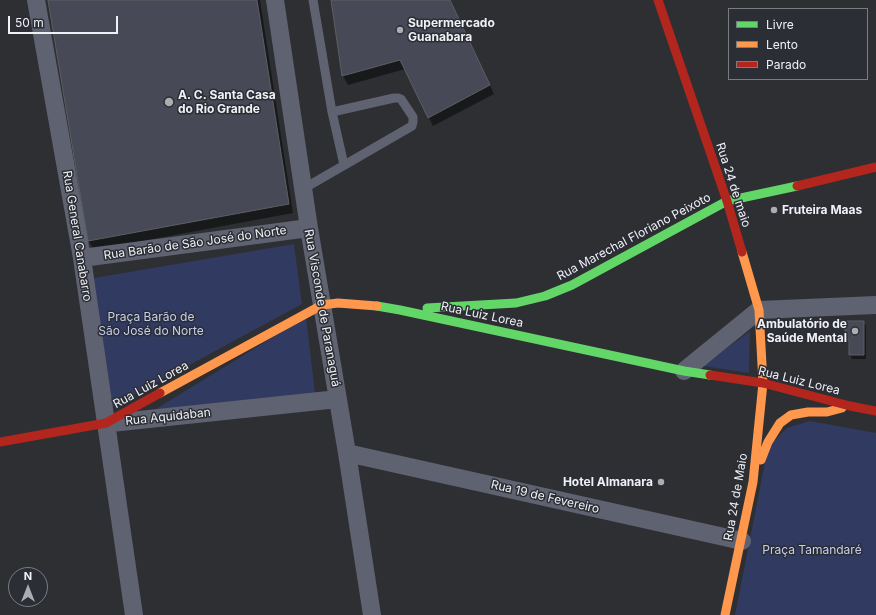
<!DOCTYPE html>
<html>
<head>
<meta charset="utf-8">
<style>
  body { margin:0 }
  #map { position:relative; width:876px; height:615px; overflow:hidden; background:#2e2f33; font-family:Inter,sans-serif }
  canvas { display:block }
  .legend { position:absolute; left:728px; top:8px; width:140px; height:72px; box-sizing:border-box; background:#2c2e35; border:1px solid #7a7c82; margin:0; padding:5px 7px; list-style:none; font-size:12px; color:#f0f1f6 }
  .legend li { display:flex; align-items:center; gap:8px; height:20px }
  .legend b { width:20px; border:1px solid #7a7c82 }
  .north { position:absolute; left:8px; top:567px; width:40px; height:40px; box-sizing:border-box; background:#2c2e35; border:1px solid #7a7c82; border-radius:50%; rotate:0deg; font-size:11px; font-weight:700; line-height:16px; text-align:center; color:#f0f1f6 }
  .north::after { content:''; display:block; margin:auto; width:14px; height:18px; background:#acadb2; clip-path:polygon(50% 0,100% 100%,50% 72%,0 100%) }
  .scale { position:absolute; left:8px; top:16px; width:110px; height:18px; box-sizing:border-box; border:2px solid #f0f1f6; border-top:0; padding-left:5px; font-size:12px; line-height:14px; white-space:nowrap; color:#f0f1f6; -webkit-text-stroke:3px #2c2e35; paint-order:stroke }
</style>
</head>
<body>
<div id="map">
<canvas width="876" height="615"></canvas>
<ul class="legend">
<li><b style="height:5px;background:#63d668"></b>Livre</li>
<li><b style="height:5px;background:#ff974d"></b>Lento</li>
<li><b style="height:5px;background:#b3261e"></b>Parado</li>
</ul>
<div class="north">N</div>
<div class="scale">50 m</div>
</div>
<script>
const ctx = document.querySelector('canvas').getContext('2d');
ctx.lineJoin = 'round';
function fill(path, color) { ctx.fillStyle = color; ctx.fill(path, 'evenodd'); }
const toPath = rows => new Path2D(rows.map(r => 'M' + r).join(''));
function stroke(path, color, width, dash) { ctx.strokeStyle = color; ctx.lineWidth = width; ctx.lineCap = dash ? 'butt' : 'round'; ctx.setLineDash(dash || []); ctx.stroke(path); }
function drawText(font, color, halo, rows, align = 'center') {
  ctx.font = font + ' Inter,sans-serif'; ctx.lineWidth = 3; ctx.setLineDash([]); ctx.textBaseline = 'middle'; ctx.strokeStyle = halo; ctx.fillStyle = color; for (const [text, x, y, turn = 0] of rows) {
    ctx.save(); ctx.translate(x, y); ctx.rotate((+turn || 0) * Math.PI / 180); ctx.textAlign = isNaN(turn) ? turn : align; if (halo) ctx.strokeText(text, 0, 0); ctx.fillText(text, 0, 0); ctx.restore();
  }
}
const green = toPath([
  [294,244,302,304,110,408,88,279],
  [306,317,315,393,151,412],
  [750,331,749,373,703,366],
  [810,421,876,433,876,615,735,615,768,447,787,428]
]);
const shadow = toPath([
  [49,0,260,0,293,213,94,250,89,241],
  [332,0,450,0,494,94,433,126,405,69,348,85,343,76],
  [864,322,866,326,866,359,852,359,850,355,850,345,846,340]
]);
const building = toPath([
  [48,0,257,0,289,204,88,241,48,0],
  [331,0,450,0,490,85,428,118,400,60,342,76,331,0],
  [845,321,864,321,864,355,849,355,849,341,845,341,845,321]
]);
const lane = toPath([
  [332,112,344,165],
  [303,189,412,126,413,122,413,117,401,99,398,98,394,98,332,112,313,0]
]);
const street = toPath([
  [36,0,82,258,134,615],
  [275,0,309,228,347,453,372,615],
  [82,258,309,228],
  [684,371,759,310,876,305],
  [111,423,338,399],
  [347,453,742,541]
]);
const fast = toPath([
  [377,306,400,310,684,371,710,375],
  [427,308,516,303,545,296,572,285,727,201,797,186]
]);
const slow = toPath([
  [160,393,322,305,338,303,377,306],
  [761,460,768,442,780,423,791,415,808,412,827,412,842,408],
  [725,615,753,482,763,383,759,310,742,252]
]);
const jam = toPath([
  [658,0,727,201,742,252],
  [797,186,876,167],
  [710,375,763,383,850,406,876,411],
  [0,442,106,423,160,393]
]);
const markers = [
  [400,30,4,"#acadb2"],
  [169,102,5,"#acadb2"],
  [774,210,4,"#acadb2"],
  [855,331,4,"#acadb2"],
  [661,482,4,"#acadb2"]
];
const poiNames = [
  ["Supermercado",408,23],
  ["Guanabara",408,37],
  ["A. C. Santa Casa",178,95],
  ["do Rio Grande",178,109],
  ["Fruteira Maas",782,210],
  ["Ambulatório de",847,324,"right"],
  ["Saúde Mental",847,338,"right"],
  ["Hotel Almanara",653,482,"right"]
];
const streetNames = [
  ["Rua 24 de maio",733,185,72],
  ["Rua General Canabarro",77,236,81],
  ["Rua Marechal Floriano Peixoto",634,237,-28],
  ["Rua Barão de São José do Norte",195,243,-8],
  ["Rua Visconde de Paranaguá",322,308,80],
  ["Rua Luiz Lorea",482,315,12],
  ["Rua Luiz Lorea",799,381,14],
  ["Rua Luiz Lorea",151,385,-29],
  ["Rua Aquidaban",168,417,-6],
  ["Rua 19 de Fevereiro",545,497,13],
  ["Rua 24 de Maio",736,497,-80]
];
const parkNames = [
  ["Praça Barão de",151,317],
  ["São José do Norte",151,331],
  ["Praça Tamandaré",812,550]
];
fill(green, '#313a60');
fill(shadow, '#0007');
fill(building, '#474a56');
stroke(building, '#5e5e62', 1);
stroke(lane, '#5f6270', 9);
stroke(street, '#5f6270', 18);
stroke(fast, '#63d668', 9);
stroke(slow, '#ff974d', 9);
stroke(jam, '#b3261e', 9);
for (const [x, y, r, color] of markers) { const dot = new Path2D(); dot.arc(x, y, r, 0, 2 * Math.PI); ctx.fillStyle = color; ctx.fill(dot); stroke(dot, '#2c2e35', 1.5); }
drawText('bold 12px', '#f0f1f6', '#2c2e35', poiNames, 'left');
drawText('12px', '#f0f1f6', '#2c2e35', streetNames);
drawText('12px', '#c3cef3', '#2c2e35', parkNames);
</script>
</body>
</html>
